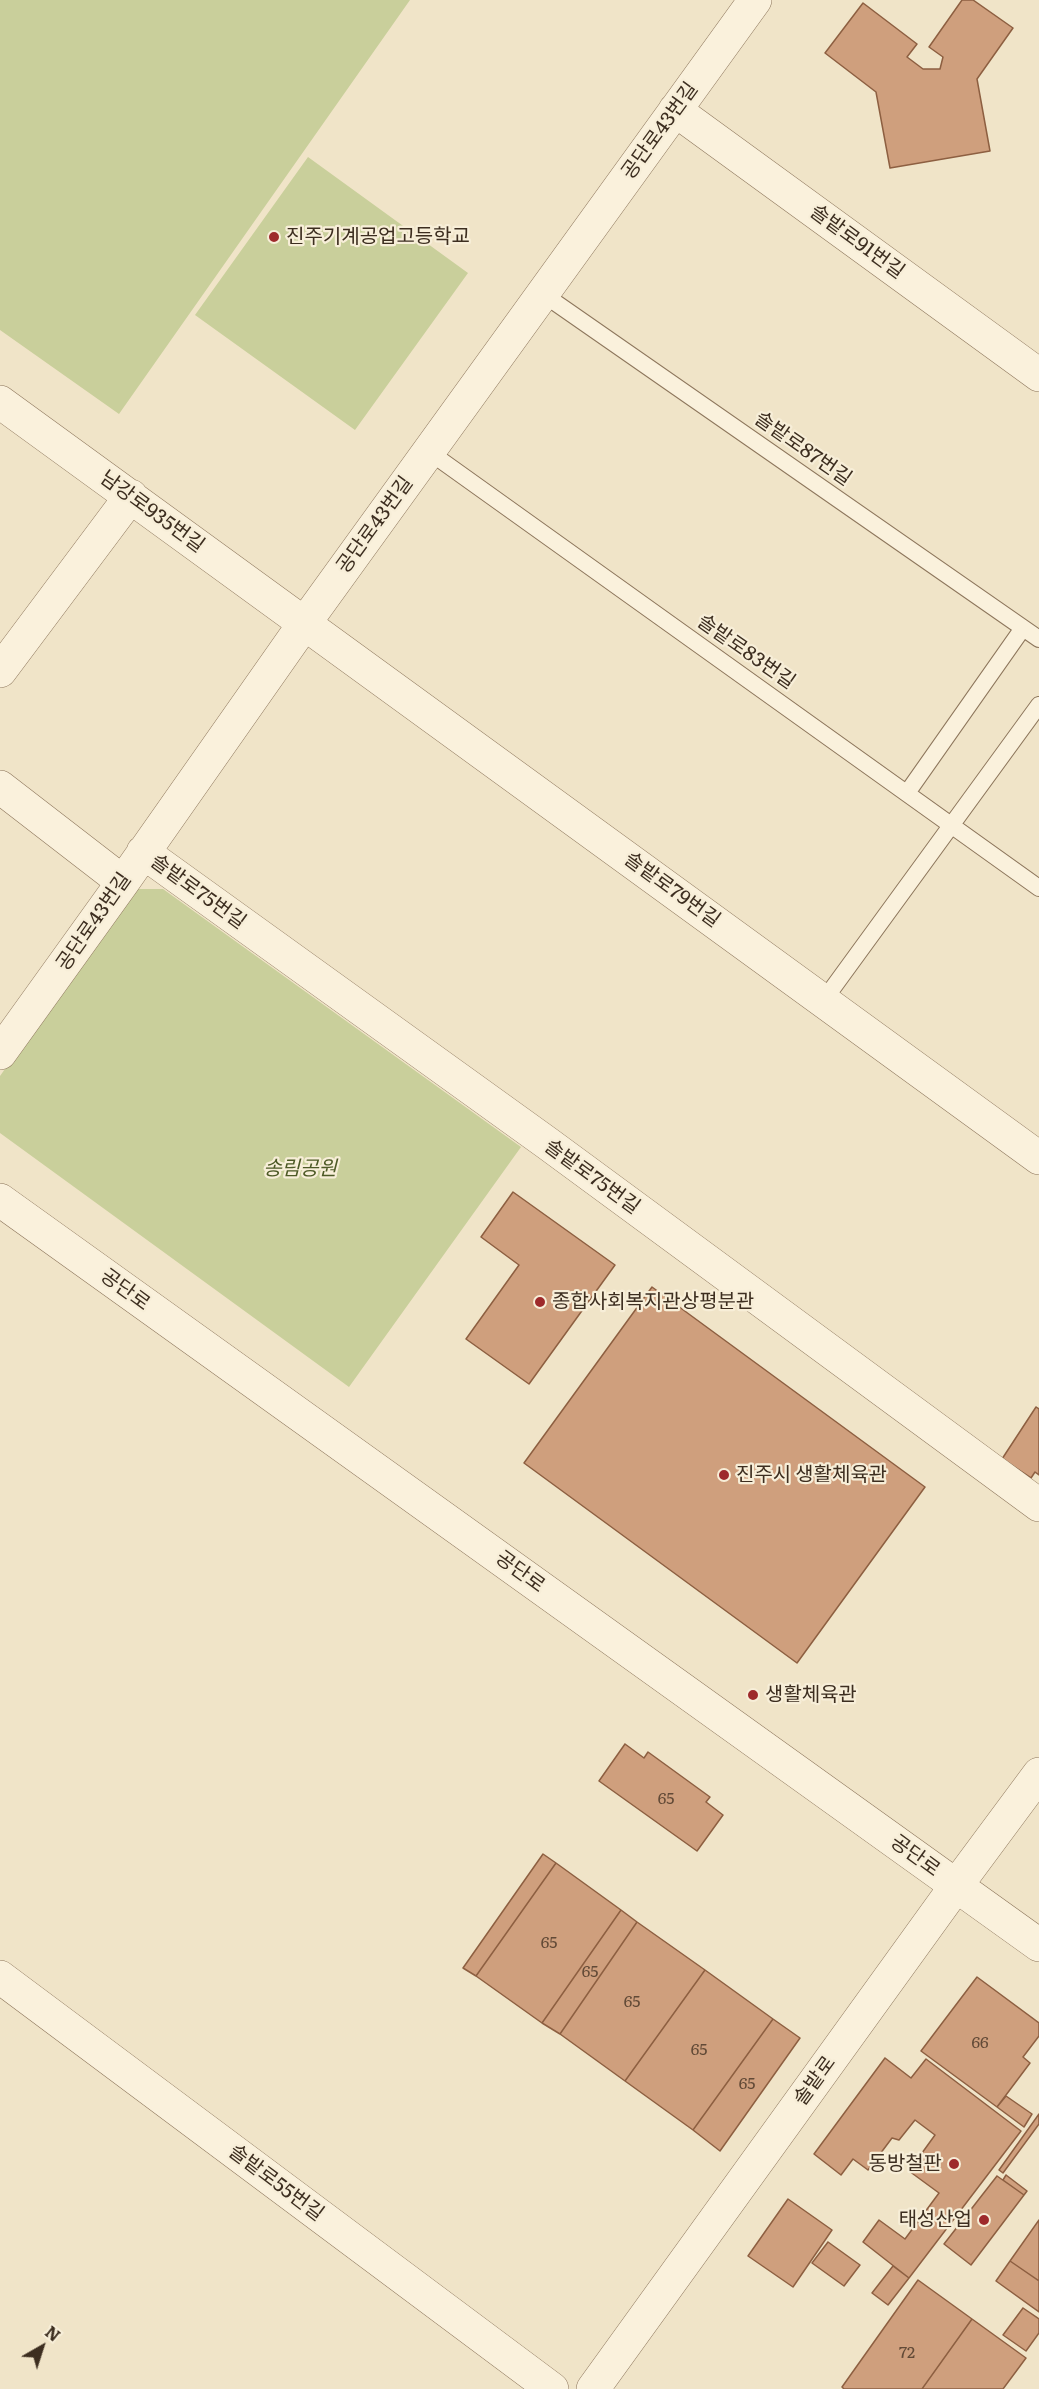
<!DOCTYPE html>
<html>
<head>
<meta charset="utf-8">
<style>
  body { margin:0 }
  #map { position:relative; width:1039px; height:2389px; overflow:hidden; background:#f0e4c8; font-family:Literata,serif }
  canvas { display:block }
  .north { position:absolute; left:12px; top:2317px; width:60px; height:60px; -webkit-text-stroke:4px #f7eed8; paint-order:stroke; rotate:39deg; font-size:16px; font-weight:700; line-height:24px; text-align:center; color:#3d2e20 }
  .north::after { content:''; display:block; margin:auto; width:21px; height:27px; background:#3d2e20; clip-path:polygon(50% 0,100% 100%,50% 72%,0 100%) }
</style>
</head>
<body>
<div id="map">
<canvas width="1039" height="2389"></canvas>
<div class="north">N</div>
</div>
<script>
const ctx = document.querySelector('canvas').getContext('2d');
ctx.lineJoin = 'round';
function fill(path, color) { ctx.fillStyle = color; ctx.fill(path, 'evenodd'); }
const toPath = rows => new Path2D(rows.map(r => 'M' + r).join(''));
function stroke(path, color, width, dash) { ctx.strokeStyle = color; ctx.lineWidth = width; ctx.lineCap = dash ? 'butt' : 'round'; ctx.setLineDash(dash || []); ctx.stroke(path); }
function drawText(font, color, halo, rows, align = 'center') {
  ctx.font = font + ' Literata,"Noto Sans KR",serif'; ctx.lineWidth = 4.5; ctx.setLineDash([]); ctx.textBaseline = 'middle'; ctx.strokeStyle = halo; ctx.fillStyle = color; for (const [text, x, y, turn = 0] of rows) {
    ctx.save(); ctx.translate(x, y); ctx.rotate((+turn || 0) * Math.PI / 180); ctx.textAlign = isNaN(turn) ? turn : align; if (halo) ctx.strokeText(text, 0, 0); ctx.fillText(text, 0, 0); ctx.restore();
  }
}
const green = toPath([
  [0,0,410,0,119,414,0,330],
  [308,157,468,273,355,430,195,315],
  [133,889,163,889,521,1147,349,1387,0,1133,0,1076]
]);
const building = toPath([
  [962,0,973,0,1013,28,977,79,990,151,890,168,876,92,825,53,863,3,917,44,907,57,923,69,940,69,943,57,929,47,962,0],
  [513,1192,615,1265,529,1384,466,1339,519,1265,481,1237,513,1192],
  [652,1287,925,1487,797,1663,524,1463,652,1287],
  [1036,1407,1039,1409,1039,1475,1035,1472,1031,1478,1002,1459,1036,1407],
  [625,1744,644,1758,648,1752,710,1797,706,1802,723,1815,697,1851,599,1781,625,1744],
  [543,1854,556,1863,476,1976,463,1968,543,1854],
  [556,1863,621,1910,542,2023,476,1976,556,1863],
  [621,1910,637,1922,560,2034,542,2023,621,1910],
  [637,1922,705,1970,625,2081,560,2034,637,1922],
  [705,1970,773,2019,693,2130,625,2081,705,1970],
  [977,1977,1039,2023,1039,2036,1023,2057,1030,2063,997,2107,921,2051,977,1977],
  [773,2019,800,2038,720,2151,693,2130,773,2019],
  [885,2058,911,2078,926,2059,1021,2131,909,2278,863,2242,879,2220,905,2239,939,2193,909,2171,935,2135,915,2120,899,2140,892,2138,868,2170,853,2159,841,2175,814,2154,885,2058],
  [1006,2096,1032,2114,1024,2127,997,2107,1006,2096],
  [1039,2114,1039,2124,1003,2173,999,2170,1039,2114],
  [1006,2175,1027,2191,1024,2195,1003,2180,1006,2175],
  [997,2176,1024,2195,971,2265,944,2244,997,2176],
  [788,2199,832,2230,793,2287,748,2256,788,2199],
  [1039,2220,1039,2281,1010,2261,1039,2220],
  [828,2242,860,2265,844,2286,812,2263,828,2242],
  [1010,2261,1039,2281,1039,2312,996,2281,1010,2261],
  [893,2266,909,2278,888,2305,872,2293,893,2266],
  [918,2280,972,2319,922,2389,844,2389,842,2387,918,2280],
  [1023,2308,1039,2319,1039,2333,1026,2351,1003,2335,1023,2308],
  [972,2319,1026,2358,1003,2389,922,2389,972,2319]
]);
const service = toPath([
  [543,294,1039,639],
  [428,451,1039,888],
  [907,793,1023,628],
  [824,1000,1039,705]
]);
const minor = toPath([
  [675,110,1039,375],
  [0,402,1039,1158],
  [0,671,131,496],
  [0,787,123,882],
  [143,852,547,1143,1039,1505],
  [0,1053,123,882,304,624,755,0],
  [0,1977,552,2389]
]);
const tertiary = toPath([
  [0,1200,1039,1945],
  [593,2389,956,1886,1039,1774]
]);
const markers = [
  [274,237,6,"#9e2a2b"],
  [540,1302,6,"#9e2a2b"],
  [724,1475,6,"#9e2a2b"],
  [753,1695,6,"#9e2a2b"],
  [954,2164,6,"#9e2a2b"],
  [984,2220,6,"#9e2a2b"]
];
const numberNames = [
  ["65",666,1799],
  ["65",549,1943],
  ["65",590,1972],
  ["65",632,2002],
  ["66",980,2043],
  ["65",699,2050],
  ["65",747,2084],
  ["72",907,2353]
];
const streetNames = [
  ["공단로43번길",660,131,-54],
  ["솔밭로91번길",857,242,36],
  ["솔밭로87번길",803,449,35],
  ["남강로935번길",152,512,36],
  ["공단로43번길",375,525,-54],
  ["솔밭로83번길",746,652,35],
  ["솔밭로79번길",672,890,36],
  ["솔밭로75번길",198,892,36],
  ["공단로43번길",94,922,-55],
  ["솔밭로75번길",592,1177,36],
  ["공단로",125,1290,36],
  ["공단로",520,1572,36],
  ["공단로",915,1856,36],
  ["솔밭로",815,2081,-54],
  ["솔밭로55번길",276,2183,37]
];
const poiNames = [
  ["진주기계공업고등학교",286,237],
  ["종합사회복지관상평분관",552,1302],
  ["진주시 생활체육관",736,1475],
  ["생활체육관",765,1695],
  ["동방철판",942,2164,"right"],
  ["태성산업",972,2220,"right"]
];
const parkNames = [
  ["송림공원",300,1169]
];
fill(green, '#c9cf9b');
fill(building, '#cf9f7d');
stroke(building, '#8d5f41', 1.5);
stroke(service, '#8d765c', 18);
stroke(minor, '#8d765c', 34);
stroke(tertiary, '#8d765c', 34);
stroke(service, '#faf1dc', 16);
stroke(minor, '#faf1dc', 33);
stroke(tertiary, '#faf1dc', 33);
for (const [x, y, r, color] of markers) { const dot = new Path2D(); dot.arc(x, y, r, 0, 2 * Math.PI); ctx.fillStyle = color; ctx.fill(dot); stroke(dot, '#f7eed8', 2); }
drawText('16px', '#624a37', null, numberNames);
drawText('20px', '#3d2e20', '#f7eed8', streetNames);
drawText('20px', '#3d2e20', '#f7eed8', poiNames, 'left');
drawText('italic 20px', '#4d5a26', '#f7eed8', parkNames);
</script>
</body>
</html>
